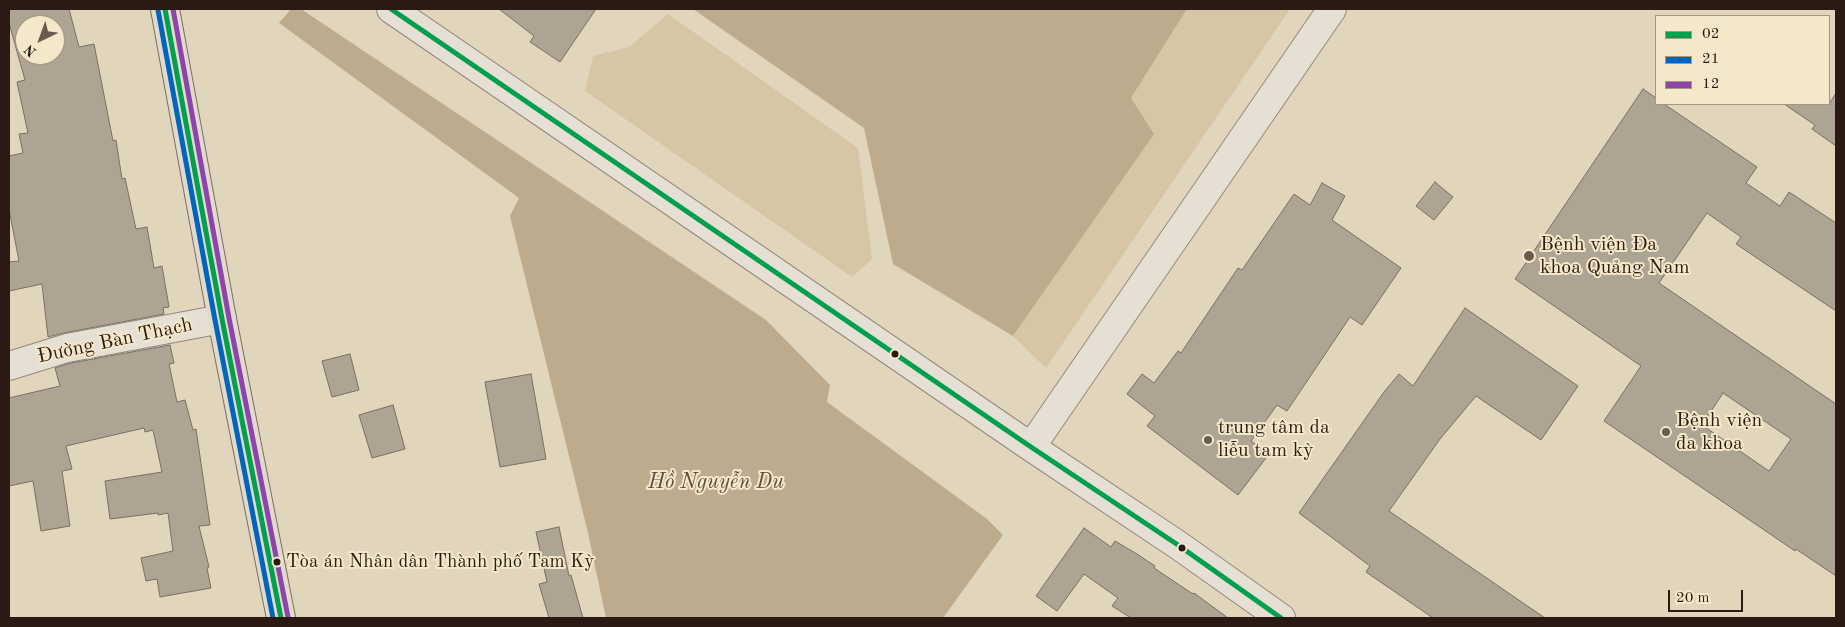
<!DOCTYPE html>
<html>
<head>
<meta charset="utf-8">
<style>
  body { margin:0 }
  #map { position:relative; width:1845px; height:627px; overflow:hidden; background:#e1d5bc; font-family:"Old Standard TT",serif }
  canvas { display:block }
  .frame { position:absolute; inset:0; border:10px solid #2a1a13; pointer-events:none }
  .legend { position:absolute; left:1655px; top:15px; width:175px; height:90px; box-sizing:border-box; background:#f5e8ca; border:1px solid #a49681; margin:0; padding:6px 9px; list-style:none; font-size:15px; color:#2a1a13 }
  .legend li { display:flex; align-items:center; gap:10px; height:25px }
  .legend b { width:25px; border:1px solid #a49681 }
  .north { position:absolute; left:15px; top:15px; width:50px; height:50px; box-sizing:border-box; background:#f5e8ca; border:1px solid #a49681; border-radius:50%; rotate:222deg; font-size:14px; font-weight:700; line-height:20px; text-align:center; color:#2a1a13 }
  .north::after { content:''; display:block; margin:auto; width:18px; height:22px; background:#6a5b4e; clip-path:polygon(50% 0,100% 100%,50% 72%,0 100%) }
  .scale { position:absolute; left:1668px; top:590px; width:75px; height:22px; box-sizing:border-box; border:2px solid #2a1a13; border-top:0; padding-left:6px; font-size:15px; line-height:18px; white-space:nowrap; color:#2a1a13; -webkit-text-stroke:4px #f5e8ca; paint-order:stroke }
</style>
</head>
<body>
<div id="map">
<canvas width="1845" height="627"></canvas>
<div class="frame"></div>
<ul class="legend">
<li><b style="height:6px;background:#029f4e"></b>02</li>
<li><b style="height:6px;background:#0065bd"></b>21</li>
<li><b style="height:6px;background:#8e44ad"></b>12</li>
</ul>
<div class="north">N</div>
<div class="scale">20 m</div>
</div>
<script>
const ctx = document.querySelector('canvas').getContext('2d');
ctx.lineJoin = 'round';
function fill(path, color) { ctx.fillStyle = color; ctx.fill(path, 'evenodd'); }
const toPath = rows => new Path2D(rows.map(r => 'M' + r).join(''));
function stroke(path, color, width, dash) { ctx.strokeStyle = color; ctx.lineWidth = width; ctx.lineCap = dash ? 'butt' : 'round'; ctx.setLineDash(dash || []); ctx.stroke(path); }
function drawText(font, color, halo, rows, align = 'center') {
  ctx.font = font + ' "Old Standard TT",serif'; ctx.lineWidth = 4; ctx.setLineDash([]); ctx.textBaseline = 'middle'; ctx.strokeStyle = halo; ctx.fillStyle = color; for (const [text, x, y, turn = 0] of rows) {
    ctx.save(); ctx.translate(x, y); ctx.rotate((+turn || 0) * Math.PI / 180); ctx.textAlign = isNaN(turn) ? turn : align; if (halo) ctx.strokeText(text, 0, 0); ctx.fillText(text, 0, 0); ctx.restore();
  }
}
const green = toPath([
  [1187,9,1290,9,1046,368,1013,336,1153,134,1131,98],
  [668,14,858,148,872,259,852,277,585,91,593,56,629,47]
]);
const water = toPath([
  [291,9,301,9,766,320,830,385,827,402,987,519,1003,535,943,618,606,618,588,533,510,216,519,198,279,23],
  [693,9,1187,9,1131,98,1154,134,1013,336,893,264,864,128]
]);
const building = toPath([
  [9,9,69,9,79,47,94,44,113,141,116,140,122,179,125,178,136,229,147,227,154,268,162,266,169,307,163,308,164,314,64,333,48,337,42,284,9,291,9,262,19,261,9,209,9,156,23,153,19,134,28,133,17,82,25,80,9,23,9,9],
  [25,25,55,25,55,55,25,55,25,25],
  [499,9,596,9,560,62,530,42,534,36,499,9],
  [1643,89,1656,98,1656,104,1664,104,1757,167,1746,183,1780,206,1789,192,1836,223,1836,311,1736,244,1741,237,1707,213,1659,283,1836,404,1836,576,1796,549,1795,551,1604,421,1641,366,1515,279,1643,89],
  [1723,393,1791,439,1769,471,1702,425,1723,393],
  [1836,93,1836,146,1812,129,1815,125,1784,104,1829,104,1836,93],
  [1435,182,1453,197,1434,220,1416,206,1435,182],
  [1322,183,1345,196,1332,220,1401,268,1362,325,1350,317,1287,411,1277,405,1251,441,1269,454,1238,495,1147,426,1155,416,1127,394,1142,374,1154,383,1178,351,1181,353,1238,268,1242,270,1294,194,1310,205,1322,183],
  [1465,308,1578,386,1541,440,1476,396,1440,439,1389,511,1545,618,1433,618,1366,572,1370,566,1299,513,1384,392,1399,374,1413,386,1465,308],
  [170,345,174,363,169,364,177,402,185,400,193,430,196,429,210,525,199,526,209,567,207,568,211,588,160,597,157,579,146,581,141,558,173,551,168,513,158,515,158,513,110,519,105,481,162,472,153,430,145,432,144,428,66,446,72,469,62,471,70,526,41,531,33,481,9,486,9,398,60,386,55,368,71,363,170,345],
  [350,354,359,390,332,397,322,361,350,354],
  [531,374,546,459,500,467,485,382,531,374],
  [393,405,405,449,372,458,359,415,393,405],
  [559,527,569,576,571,575,583,618,549,618,539,584,547,582,536,532,559,527],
  [1084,528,1111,547,1115,541,1137,554,1155,566,1154,568,1193,594,1194,593,1228,618,1131,618,1112,606,1118,598,1084,574,1057,611,1036,596,1084,528]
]);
const minor = toPath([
  [391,9,1031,447,1178,545,1281,618],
  [9,366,67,348,222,319],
  [1031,447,1332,9]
]);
const major = toPath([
  [165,9,222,319,281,618]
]);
const bus1 = toPath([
  [165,9,222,319,281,618],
  [391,9,1031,447,1178,545,1281,618]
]);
const bus2 = toPath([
  [158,10,215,320,273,618]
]);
const bus3 = toPath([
  [173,9,229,318,288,617]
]);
const markers = [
  [1529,256,6,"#6a5b4e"],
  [895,354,4.5,"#2a1a13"],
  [1666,432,5,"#6a5b4e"],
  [1208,440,5,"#6a5b4e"],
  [1182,548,4.5,"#2a1a13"],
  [277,562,4.5,"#2a1a13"]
];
const busNames = [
  ["Tòa án Nhân dân Thành phố Tam Kỳ",286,562]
];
const poiNames = [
  ["Bệnh viện Đa",1540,245],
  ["khoa Quảng Nam",1540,268],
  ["Bệnh viện",1676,421],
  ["đa khoa",1676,444],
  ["trung tâm da",1218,428],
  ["liễu tam kỳ",1218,451]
];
const streetNames = [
  ["Đường Bàn Thạch",115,341,-12]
];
const waterNames = [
  ["Hồ Nguyễn Du",716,482]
];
fill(green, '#d7c6a5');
fill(water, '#bdab8d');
fill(building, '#ada493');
stroke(building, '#787063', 1);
stroke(minor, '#92897b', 30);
stroke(major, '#787063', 30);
stroke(minor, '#e6e0d4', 28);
stroke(major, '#e2dbcc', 28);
stroke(bus1, '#029f4e', 5);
stroke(bus2, '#0065bd', 5);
stroke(bus3, '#8e44ad', 5);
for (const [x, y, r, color] of markers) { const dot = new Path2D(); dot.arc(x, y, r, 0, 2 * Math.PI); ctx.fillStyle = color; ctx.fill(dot); stroke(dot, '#f5e8ca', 2); }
drawText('19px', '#2a1a13', '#f5e8ca', busNames, 'left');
drawText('20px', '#2a1a13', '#f5e8ca', poiNames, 'left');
drawText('20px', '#2a1a13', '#f5e8ca', streetNames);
drawText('italic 21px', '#5e4d3c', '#f5e8ca', waterNames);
</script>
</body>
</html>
